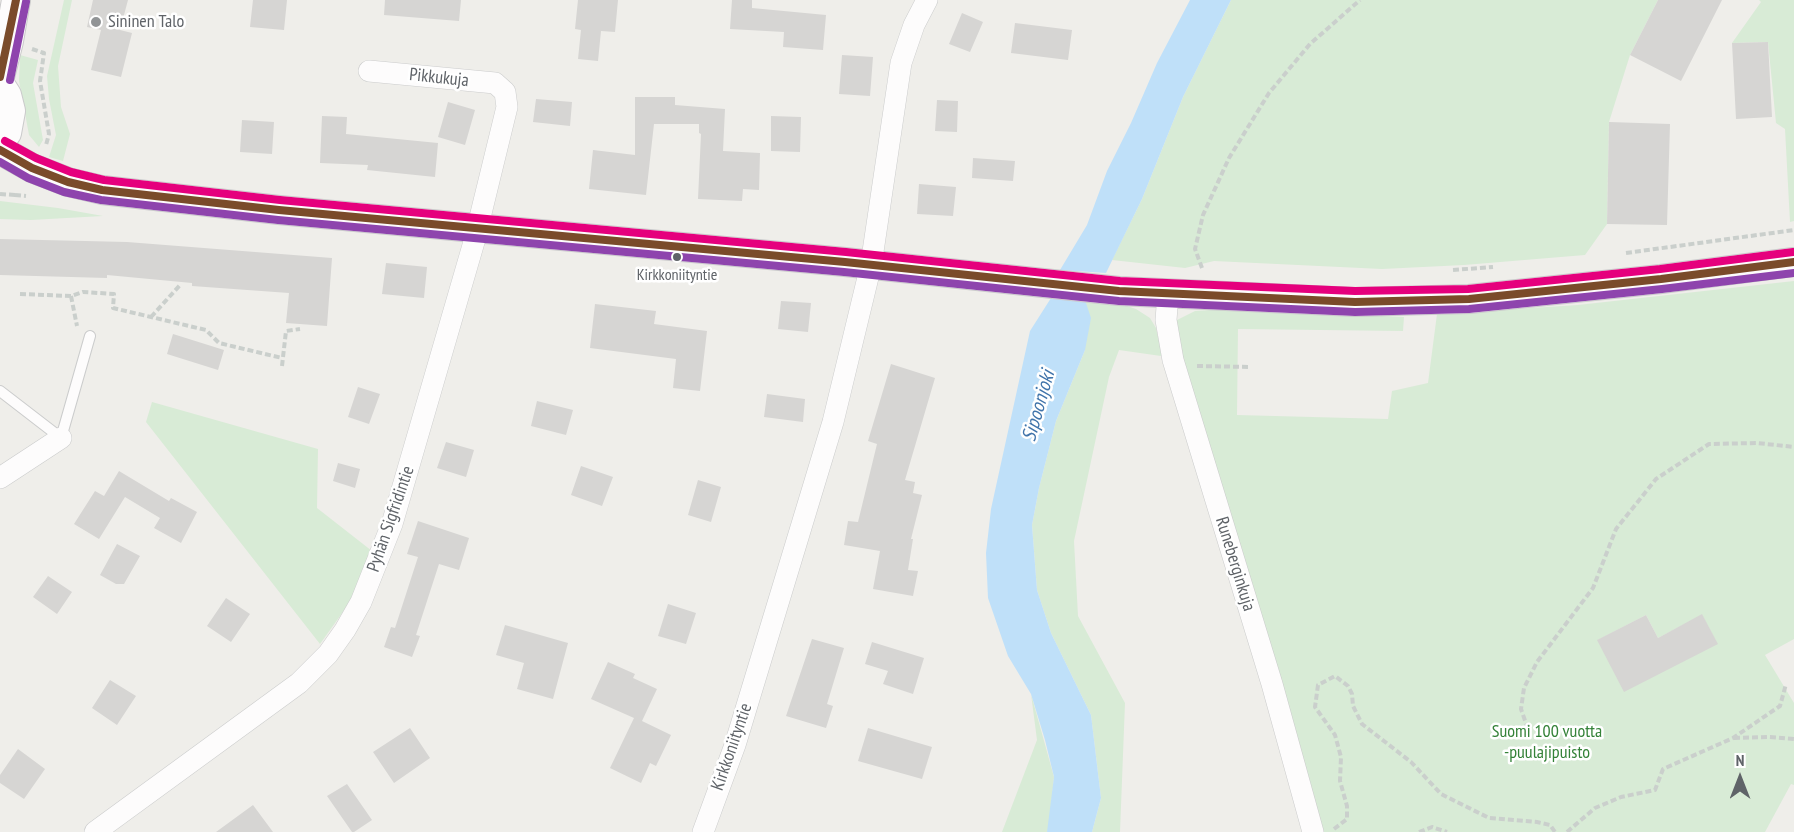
<!DOCTYPE html>
<html>
<head>
<meta charset="utf-8">
<style>
  body { margin:0 }
  #map { position:relative; width:1794px; height:832px; overflow:hidden; background:#efeeea; font-family:"PT Sans Narrow",sans-serif }
  canvas { display:block }
  .north { position:absolute; left:1710px; top:748px; width:60px; height:60px; -webkit-text-stroke:4px #fff; paint-order:stroke; rotate:0deg; font-size:16px; font-weight:700; line-height:24px; text-align:center; color:#5f6368 }
  .north::after { content:''; display:block; margin:auto; width:21px; height:27px; background:#5f6368; clip-path:polygon(50% 0,100% 100%,50% 72%,0 100%) }
</style>
</head>
<body>
<div id="map">
<canvas width="1794" height="832"></canvas>
<div class="north">N</div>
</div>
<script>
const ctx = document.querySelector('canvas').getContext('2d');
ctx.lineJoin = 'round';
function fill(path, color) { ctx.fillStyle = color; ctx.fill(path, 'evenodd'); }
const toPath = rows => new Path2D(rows.map(r => 'M' + r).join(''));
function stroke(path, color, width, dash) { ctx.strokeStyle = color; ctx.lineWidth = width; ctx.lineCap = dash ? 'butt' : 'round'; ctx.setLineDash(dash || []); ctx.stroke(path); }
function drawText(font, color, halo, rows, align = 'center') {
  ctx.font = font + ' "PT Sans Narrow",sans-serif'; ctx.lineWidth = 5; ctx.setLineDash([]); ctx.textBaseline = 'middle'; ctx.strokeStyle = halo; ctx.fillStyle = color; for (const [text, x, y, turn = 0] of rows) {
    ctx.save(); ctx.translate(x, y); ctx.rotate((+turn || 0) * Math.PI / 180); ctx.textAlign = isNaN(turn) ? turn : align; if (halo) ctx.strokeText(text, 0, 0); ctx.fillText(text, 0, 0); ctx.restore();
  }
}
const green = toPath([
  [64,0,72,0,58,66,61,107,70,134,63,161,49,157,56,135,49,99,47,76],
  [1231,0,1658,0,1630,55,1609,122,1607,224,1585,255,1464,265,1382,269,1214,261,1185,268,1112,260,1142,199,1183,97],
  [1759,0,1794,0,1794,221,1790,222,1785,129,1776,123,1768,42,1732,43,1761,2],
  [20,55,38,60,33,83,43,140,39,147,29,135,19,81],
  [0,201,58,208,103,216,31,220,0,219],
  [1794,281,1794,639,1765,655,1794,703,1794,785,1791,784,1765,832,1312,832,1166,320,1177,320,1195,311,1227,309,1404,317,1403,331,1238,329,1237,415,1388,419,1392,391,1428,383,1437,314,1578,305],
  [1646,615,1658,638,1702,615,1717,643,1598,640],
  [1085,300,1118,303,1136,309,1150,318,1156,328,1161,350,1161,356,1119,350,1109,377,1074,541,1078,616,1125,703,1120,832,1092,832,1101,798,1091,715,1051,633,1037,590,1032,525,1039,488,1056,421,1085,350],
  [152,402,318,449,317,508,372,551,355,595,320,644,146,422],
  [1031,694,1054,777,1049,828,1047,832,1002,832,1037,740]
]);
const water = toPath([
  [1190,0,1231,0,1183,97,1142,199,1106,273,1060,270,1087,225,1107,171,1131,123,1157,63],
  [1051,298,1085,300,1091,318,1085,350,1056,421,1039,488,1032,525,1037,590,1051,633,1091,715,1101,798,1092,832,1047,832,1054,777,1045,740,1031,694,1008,656,988,598,986,553,991,509,1030,331]
]);
const building = toPath([
  [93,0,128,0,120,30,132,33,121,77,91,70,101,30,87,27],
  [253,0,287,0,284,30,250,27],
  [385,0,461,0,459,21,384,15],
  [578,0,618,0,615,32,601,31,598,61,578,59,581,30,575,29],
  [732,0,752,0,752,8,826,15,823,50,783,47,784,32,730,29],
  [1658,0,1722,0,1681,81,1630,55],
  [962,13,983,22,970,52,949,44],
  [1015,23,1072,30,1068,60,1011,53],
  [1768,42,1772,117,1736,119,1732,43],
  [842,55,873,57,870,96,839,94],
  [635,97,675,97,675,105,725,109,723,151,760,153,759,190,743,189,742,201,698,199,701,134,699,133,699,124,654,124,646,195,589,189,593,150,635,155],
  [536,99,572,102,570,126,533,122],
  [937,100,958,101,957,132,935,131],
  [448,102,475,110,465,145,438,137],
  [322,116,347,117,346,134,438,143,435,177,367,170,368,165,320,163],
  [771,116,801,117,800,152,771,151],
  [242,120,274,122,272,154,240,152],
  [1609,122,1670,124,1667,225,1607,224],
  [973,158,1015,161,1013,181,972,178],
  [919,184,956,187,953,216,917,214],
  [0,239,127,242,332,258,327,326,286,323,289,293,192,286,192,283,107,275,107,278,0,275],
  [386,263,427,267,424,298,382,294],
  [781,301,811,303,808,332,778,329],
  [595,304,656,311,654,324,707,331,700,391,673,388,676,359,590,348],
  [173,334,224,350,218,370,167,354],
  [891,364,935,378,905,480,915,482,913,493,922,495,911,539,913,539,908,570,918,571,913,596,873,589,880,551,844,545,848,521,858,522,877,444,868,441],
  [358,387,380,394,369,424,348,417],
  [767,394,805,399,803,422,764,417],
  [537,401,573,410,566,435,531,426],
  [446,442,474,450,466,477,437,468],
  [338,463,360,469,355,488,333,481],
  [581,466,613,477,602,506,571,495],
  [119,471,169,501,171,498,197,512,181,543,154,528,160,518,125,497,99,539,74,524,95,491,104,496],
  [698,480,721,487,711,522,688,515],
  [418,521,469,538,459,570,439,564,416,635,420,636,412,657,384,647,391,627,395,628,418,557,407,554],
  [117,544,140,556,124,584,116,584,100,575],
  [48,576,72,592,57,614,33,597],
  [226,598,250,614,231,642,207,626],
  [668,604,696,613,686,644,658,636],
  [1702,614,1718,644,1624,692,1597,640,1646,615,1658,638],
  [505,625,568,643,553,699,517,689,524,663,496,655],
  [812,639,844,648,827,704,833,706,826,728,786,716],
  [872,642,924,658,913,694,883,684,888,671,865,664],
  [608,662,635,674,633,678,657,689,642,721,671,735,656,766,650,763,641,783,610,768,634,718,591,699],
  [110,680,136,696,117,725,92,708],
  [410,728,430,758,394,783,373,752],
  [868,728,932,747,922,779,858,761],
  [18,749,45,769,24,799,0,783,0,775],
  [347,784,372,820,354,832,352,832,327,796],
  [253,805,273,832,216,832]
]);
const path = toPath([
  [32,49,44,53,40,81,49,134,46,145],
  [0,194,15,195],
  [15,195,26,196],
  [1626,253,1794,230],
  [1202,268,1195,249,1203,215,1229,158,1269,93,1310,44,1360,0],
  [1453,270,1493,267],
  [20,294,71,296,83,292,114,294,113,308,206,330,219,343,282,358],
  [71,296,77,326],
  [151,317,181,284],
  [282,366,286,331,300,329],
  [1197,366,1250,367],
  [1528,729,1521,709,1524,688,1537,662,1593,588,1616,529,1656,479,1709,444,1757,443,1794,447],
  [1734,738,1770,737,1794,739],
  [1334,829,1347,819,1347,806,1340,781,1341,757,1335,735,1315,707,1318,685,1335,676,1348,686,1352,694,1353,706,1362,724,1411,762,1441,794,1489,818,1537,822,1550,825,1555,832],
  [1419,832,1432,827,1447,832],
  [1567,832,1595,808,1621,797,1655,790,1663,769,1733,738,1780,706,1786,684]
]);
const lane = toPath([
  [0,391,61,438,90,336]
]);
const street = toPath([
  [1168,294,1166,320,1173,360,1272,684,1313,832],
  [0,478,61,438],
  [95,832,299,683,328,654,345,630,361,602,392,524,474,242,507,107,505,92,495,83,369,71],
  [703,832,735,745,833,422,871,265,901,63,914,25,927,0]
]);
const secondary = toPath([
  [0,77,9,41,16,0],
  [0,84,7,95,11,111,7,133,0,142],
  [0,150,32,168,68,182,102,190,279,210,845,262,1119,291,1355,302,1469,299,1661,279,1794,262]
]);
const bus1 = toPath([
  [0,77,16,0],
  [0,150,32,168,68,182,102,190,279,210,845,262,1119,291,1355,302,1469,299,1661,279,1794,262]
]);
const bus2 = toPath([
  [10,80,26,2],
  [0,162,28,178,64,192,101,200,278,220,844,272,1119,301,1355,312,1469,309,1662,289,1794,273]
]);
const bus3 = toPath([
  [5,141,36,158,71,172,104,180,280,200,846,252,1120,281,1355,291,1468,289,1660,269,1793,252]
]);
const markers = [
  [96,22,6,"#919496"],
  [677,257,5,"#5f6368"]
];
const busNames = [
  ["Kirkkoniityntie",677,275]
];
const poiNames = [
  ["Sininen Talo",108,22]
];
const streetNames = [
  ["Pikkukuja",439,78,6],
  ["Pyhän Sigfridintie",391,519,-71],
  ["Runeberginkuja",1235,564,73],
  ["Kirkkoniityntie",732,747,-71]
];
const parkNames = [
  ["Suomi 100 vuotta",1547,732],
  ["-puulajipuisto",1547,753]
];
const waterNames = [
  ["Sipoonjoki",1039,406,-74]
];
fill(green, '#d8ebd6');
fill(water, '#bfe0f9');
fill(building, '#d6d5d3');
stroke(lane, '#cbcccc', 12);
stroke(street, '#cbcccc', 22);
stroke(secondary, '#cacacb', 30);
stroke(path, '#cacfcc', 4, [6, 3]);
stroke(lane, '#fdfcfc', 10);
stroke(street, '#fdfcfc', 21);
stroke(secondary, '#fdfcfc', 28);
stroke(bus1, '#7a4b2a', 8);
stroke(bus2, '#8e44ad', 8);
stroke(bus3, '#e5007d', 8);
for (const [x, y, r, color] of markers) { const dot = new Path2D(); dot.arc(x, y, r, 0, 2 * Math.PI); ctx.fillStyle = color; ctx.fill(dot); stroke(dot, '#fff', 2); }
drawText('16px', '#5f6368', '#fff', busNames);
drawText('18px', '#5f6368', '#fff', poiNames, 'left');
drawText('18px', '#5f6368', '#fff', streetNames);
drawText('18px', '#348238', '#fff', parkNames);
drawText('italic 20px', '#4174aa', '#fff', waterNames);
</script>
</body>
</html>
